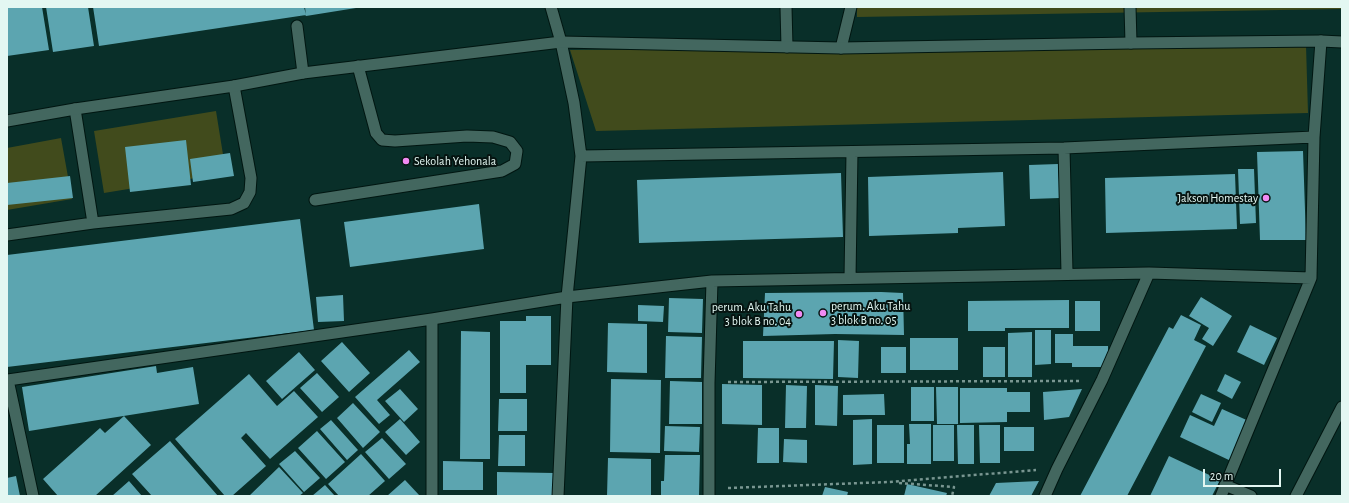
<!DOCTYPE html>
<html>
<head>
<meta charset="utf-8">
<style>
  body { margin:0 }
  #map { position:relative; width:1349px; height:503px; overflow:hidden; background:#092f29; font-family:"Alegreya Sans",sans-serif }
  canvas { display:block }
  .frame { position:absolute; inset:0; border:8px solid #e3f7f2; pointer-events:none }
  .scale { position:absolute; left:1203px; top:469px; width:78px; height:18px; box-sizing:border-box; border:2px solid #e3f7f2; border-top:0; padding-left:5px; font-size:12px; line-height:14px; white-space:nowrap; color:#e3f7f2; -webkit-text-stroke:3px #061411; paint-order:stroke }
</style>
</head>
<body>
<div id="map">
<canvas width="1349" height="503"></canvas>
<div class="frame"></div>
<div class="scale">20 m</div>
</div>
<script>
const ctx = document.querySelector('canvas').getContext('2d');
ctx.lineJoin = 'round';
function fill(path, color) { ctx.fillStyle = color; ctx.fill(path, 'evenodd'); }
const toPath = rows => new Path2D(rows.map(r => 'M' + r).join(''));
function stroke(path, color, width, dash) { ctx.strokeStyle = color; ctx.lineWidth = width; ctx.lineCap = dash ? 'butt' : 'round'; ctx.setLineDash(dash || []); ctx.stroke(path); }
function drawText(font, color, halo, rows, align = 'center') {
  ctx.font = font + ' "Alegreya Sans",sans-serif'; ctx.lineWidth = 4; ctx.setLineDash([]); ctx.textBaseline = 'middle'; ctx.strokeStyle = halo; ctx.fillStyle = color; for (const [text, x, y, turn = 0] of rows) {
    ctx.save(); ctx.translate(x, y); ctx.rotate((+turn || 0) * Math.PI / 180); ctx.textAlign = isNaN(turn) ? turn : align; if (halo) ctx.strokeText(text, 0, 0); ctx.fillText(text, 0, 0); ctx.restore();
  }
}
const green = toPath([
  [857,7,1342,7,1342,9,857,17],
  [1306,45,1308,113,596,131,570,50],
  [216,111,226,173,104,193,94,131],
  [61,138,72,199,7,210,7,148]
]);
const building = toPath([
  [7,7,42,7,49,50,7,56],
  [46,7,88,7,94,46,53,52],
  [93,7,304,7,306,15,99,46],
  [305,7,356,7,356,8,306,16],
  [186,140,191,185,130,192,125,147],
  [1303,151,1306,240,1260,240,1257,152],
  [230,153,234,176,193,182,190,159],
  [1058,164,1060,198,1030,199,1029,165],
  [1238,169,1254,169,1256,223,1240,224],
  [1003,172,1005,226,958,228,958,233,869,236,868,177],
  [841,173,843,237,639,243,637,180],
  [1235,174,1237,229,1106,233,1105,178],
  [70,176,73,198,7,205,7,183],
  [479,204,484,249,350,267,344,222],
  [300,219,314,330,7,367,7,255],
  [881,292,903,293,904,335,835,334,763,336,765,293],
  [343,295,344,321,318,322,316,297],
  [1201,297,1232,316,1213,346,1202,339,1209,328,1189,316],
  [669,298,703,299,702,333,668,332],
  [1069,300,1069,328,1005,328,1005,331,968,331,968,301],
  [1075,301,1100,301,1100,331,1075,331],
  [638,305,664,306,663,322,638,321],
  [1181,315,1201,325,1194,340,1206,346,1127,496,1080,496,1169,327,1173,329],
  [526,316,551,316,551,365,526,365,526,393,500,393,500,321,526,321],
  [608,323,647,324,647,373,607,372],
  [1250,325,1277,338,1264,365,1237,352],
  [1035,330,1051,330,1051,364,1035,365],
  [461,331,490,332,490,459,460,459],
  [1032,332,1032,377,1008,377,1008,333],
  [1055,334,1073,334,1073,346,1108,346,1108,367,1072,367,1072,363,1055,363],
  [666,336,702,337,701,378,665,378],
  [910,338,958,338,958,370,910,370],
  [838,340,859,341,858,378,838,377],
  [743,341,834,341,833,379,743,378],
  [342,342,370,373,349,392,321,361],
  [881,347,906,347,906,373,881,373],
  [983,347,1005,347,1005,377,983,377],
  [409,350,420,362,377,400,390,415,379,424,355,397],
  [299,352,315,370,282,399,266,381],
  [156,366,157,373,193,367,199,404,29,431,22,387],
  [317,373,339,397,322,412,300,388],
  [249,374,277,406,294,391,318,417,270,459,246,433,241,438,266,466,232,496,225,496,175,439],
  [1225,374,1241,382,1232,399,1217,391],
  [611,379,661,380,660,453,610,452],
  [670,381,702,382,702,424,669,424],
  [722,384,762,385,762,425,722,424],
  [786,385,807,386,806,428,785,428],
  [815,385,838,386,837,426,815,425],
  [911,387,934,387,934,421,911,421],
  [936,387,958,387,958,424,937,424],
  [960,388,1007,388,1007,392,1030,392,1030,412,1007,412,1007,422,960,423],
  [400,389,418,409,404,422,385,401],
  [1082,389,1069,417,1044,420,1043,392],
  [884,394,885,415,843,415,843,395],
  [1201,394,1221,403,1212,422,1192,412],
  [499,399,527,399,527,431,498,431],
  [353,403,380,432,363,448,337,418],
  [1222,409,1251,422,1231,461,1180,437,1190,415,1214,426],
  [124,416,151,445,95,496,58,496,43,479,100,428,105,433],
  [400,419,420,442,406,455,385,432],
  [872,419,872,464,853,465,853,420],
  [331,420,358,450,347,460,320,429],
  [909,424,931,424,931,464,907,464,907,444,910,444],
  [877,425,904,425,904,463,877,463],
  [933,425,954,425,954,461,933,461],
  [957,425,974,425,974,464,958,464],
  [979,425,1000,425,1000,463,980,463],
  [665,426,700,427,699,452,664,451],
  [1004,427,1034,427,1034,451,1004,451],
  [758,428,779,428,779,463,757,463],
  [317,431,345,462,326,479,298,448],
  [499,435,525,435,525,466,498,466],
  [382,438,406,464,389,479,365,452],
  [784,439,807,440,807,463,783,462],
  [170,441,218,496,152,496,132,474],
  [295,451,320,478,304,492,279,464],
  [361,454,385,481,368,496,339,496,328,484],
  [665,455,700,455,699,496,661,496,661,481,664,481],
  [1169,456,1220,480,1212,496,1150,496],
  [608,458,651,459,651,496,607,496],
  [443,461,483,462,483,490,443,490],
  [279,467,303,493,299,496,249,496],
  [497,472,554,473,554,496,497,496],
  [16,476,20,496,7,496,7,478],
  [405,480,420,496,387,496],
  [129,481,142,496,112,496],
  [1039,481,1031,496,989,496,996,483],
  [907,484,947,493,946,496,904,496],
  [325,485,335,496,312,496],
  [825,487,848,492,847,496,822,496]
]);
const path = toPath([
  [728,382,1081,381],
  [899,483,954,487,952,496],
  [728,488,889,482,1036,470]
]);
const service = toPath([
  [786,7,787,47],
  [1130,7,1131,43],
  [841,48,851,7],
  [315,200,502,171,515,164,517,151,510,142,493,137,467,136,395,141,382,140,376,133,358,66]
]);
const minor = toPath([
  [551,7,561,42,574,103,581,156,567,297,558,496],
  [297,26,303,73],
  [75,109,93,223],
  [1064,148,1067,273],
  [581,156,1064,148,1314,137],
  [7,235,93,223,231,209,244,203,250,192,251,178,234,86],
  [850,278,852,152],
  [432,319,432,496],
  [1225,485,1251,496],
  [33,496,8,380,432,319,567,297,712,281,1149,273,1311,278],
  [709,496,709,383,712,281],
  [1045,496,1057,469,1102,380,1149,273],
  [1221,496,1311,278,1314,137,1321,41]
]);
const tertiary = toPath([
  [7,121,75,109,234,86,303,73,561,42,841,48,1131,43,1321,41,1342,42],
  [1296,496,1342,407]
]);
const markers = [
  [406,161,4,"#f28af3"],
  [1266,198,4,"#f28af3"],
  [823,313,4,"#f28af3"],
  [799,314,4,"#f28af3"]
];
const poiNames = [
  ["Sekolah Yehonala",414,161],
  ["Jakson Homestay",1258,198,"right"],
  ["perum. Aku Tahu",831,306],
  ["3 blok B no. 05",831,320],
  ["perum. Aku Tahu",791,307,"right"],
  ["3 blok B no. 04",791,321,"right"]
];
fill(green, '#414b1c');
fill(building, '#5ca5b0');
stroke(service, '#001611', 13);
stroke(minor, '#001611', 13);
stroke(tertiary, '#001611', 13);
stroke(path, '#799691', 2.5, [3, 3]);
stroke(service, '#43675f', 11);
stroke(minor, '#43675f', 11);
stroke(tertiary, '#43675f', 11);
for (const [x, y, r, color] of markers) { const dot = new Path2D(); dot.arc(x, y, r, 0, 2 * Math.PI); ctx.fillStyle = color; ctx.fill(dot); stroke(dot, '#061411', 1.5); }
drawText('12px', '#e3f7f2', '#061411', poiNames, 'left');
</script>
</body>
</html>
